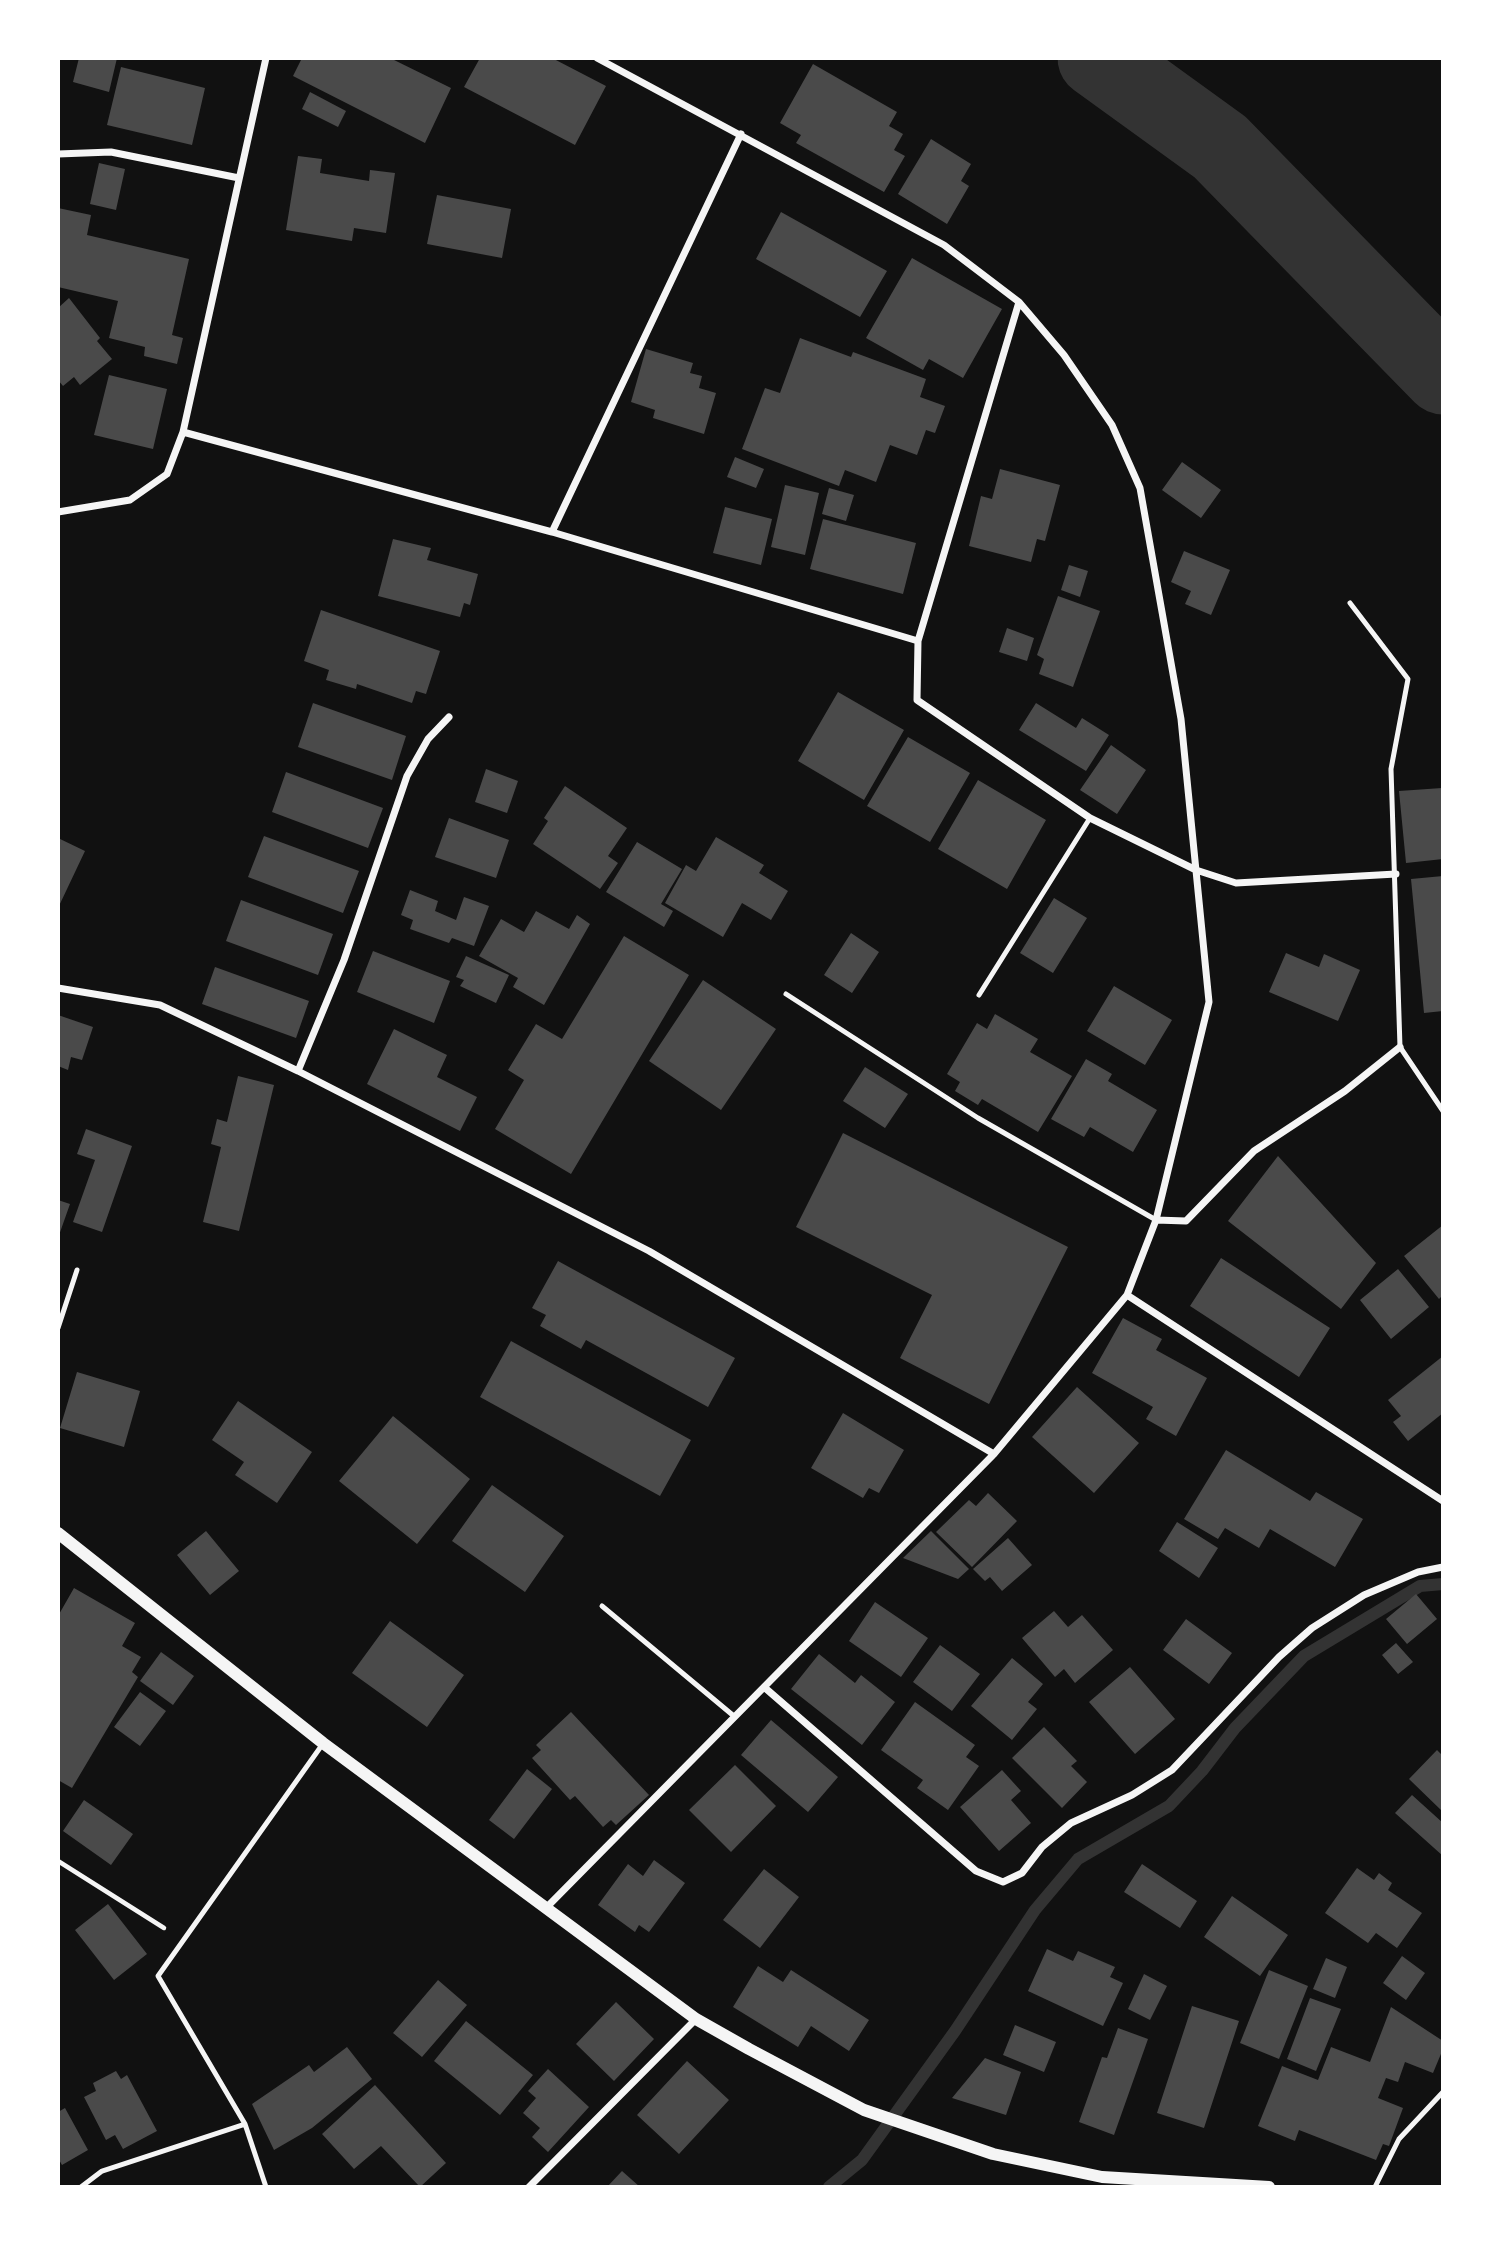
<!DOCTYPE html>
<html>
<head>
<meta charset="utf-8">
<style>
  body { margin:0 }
  #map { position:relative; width:1501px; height:2245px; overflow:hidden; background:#111; font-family:Helvetica,sans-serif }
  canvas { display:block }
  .frame { position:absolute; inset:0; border:60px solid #fff; pointer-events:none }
</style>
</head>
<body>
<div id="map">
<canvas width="1501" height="2245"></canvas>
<div class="frame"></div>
</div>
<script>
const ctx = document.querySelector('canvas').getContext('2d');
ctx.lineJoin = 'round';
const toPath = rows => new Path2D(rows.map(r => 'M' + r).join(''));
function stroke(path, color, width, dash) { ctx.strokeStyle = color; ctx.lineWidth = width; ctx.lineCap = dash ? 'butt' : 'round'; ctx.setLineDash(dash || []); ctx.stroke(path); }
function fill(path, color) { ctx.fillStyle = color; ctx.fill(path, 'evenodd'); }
const stream = toPath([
  [829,2187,862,2160,955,2031,1035,1910,1078,1859,1169,1806,1202,1771,1235,1728,1304,1656,1420,1586,1443,1584]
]);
const river = toPath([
  [1097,58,1220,147,1443,375]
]);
const building = toPath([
  [79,58,117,58,109,92,73,82],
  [302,58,390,58,451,88,425,143,293,76],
  [480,58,552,58,606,86,575,145,464,87],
  [813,64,897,112,889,126,903,134,894,150,905,156,884,192,796,143,801,135,780,123],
  [121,67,205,88,192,145,107,125],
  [310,92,346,111,338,127,302,109],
  [931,139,971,164,961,181,969,186,947,224,898,194],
  [298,156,322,159,320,173,369,181,370,170,395,173,386,233,354,228,352,241,286,230],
  [99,163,125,169,116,210,90,204],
  [437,195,511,209,502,258,427,244],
  [58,208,91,215,87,235,189,259,172,335,183,338,177,364,144,356,145,347,109,338,118,301,58,287],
  [781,212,887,271,860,317,756,259],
  [912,258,1002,309,963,378,929,359,923,370,866,338],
  [69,298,100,338,97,341,112,359,80,385,74,377,63,386,58,380,58,308],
  [800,338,851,357,853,352,926,379,920,397,945,406,935,433,926,430,917,455,890,445,876,482,845,470,839,486,742,449,765,388,780,393],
  [646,349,693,363,690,373,702,376,699,388,716,393,704,434,653,418,655,410,631,402],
  [109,375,167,389,153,449,94,435],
  [735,457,764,469,756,488,727,477],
  [1182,462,1221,490,1201,518,1162,490],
  [1000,469,1060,485,1045,541,1037,539,1031,562,969,546,981,496,992,499],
  [785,485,819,493,805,555,771,547],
  [829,488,854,495,846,521,822,514],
  [725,507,772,519,761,565,713,553],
  [823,519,916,543,903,594,810,569],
  [393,539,431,548,427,560,478,574,470,605,464,603,460,617,378,596],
  [1184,551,1230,570,1211,615,1185,604,1191,591,1171,582],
  [1069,565,1088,571,1080,597,1061,590],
  [1058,596,1100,611,1073,687,1039,674,1044,659,1037,655],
  [321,610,440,651,426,694,416,691,412,703,357,684,356,689,326,680,329,670,304,661],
  [1007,628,1034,638,1027,661,999,652],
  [838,692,904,730,864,800,798,761],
  [313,703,406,736,392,780,298,747],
  [1036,703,1076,728,1082,718,1109,735,1086,771,1019,730],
  [908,737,970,773,930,842,867,806],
  [1111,745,1146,770,1117,814,1080,790],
  [486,769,518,781,507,813,475,802],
  [286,772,383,808,368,848,272,812],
  [978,780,1046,820,1007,889,938,849],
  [565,786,627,828,608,856,618,863,600,889,533,844,548,821,544,818],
  [1442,788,1443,859,1406,863,1399,791],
  [449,818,509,840,496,878,435,857],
  [264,836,359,871,343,913,248,877],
  [716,837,764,865,759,873,788,891,771,920,742,903,723,937,665,903,686,865,696,871],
  [58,838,85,851,58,908],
  [637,842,682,869,661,904,673,911,664,927,606,892],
  [1443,876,1443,1011,1424,1013,1411,879],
  [410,890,438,901,435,911,456,920,464,897,489,906,474,946,452,938,449,943,410,929,413,920,401,915],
  [1054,898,1087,918,1053,973,1020,953],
  [241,900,333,934,318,975,226,941],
  [536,911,569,929,577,915,590,924,544,1005,513,987,518,978,479,956,501,919,524,932],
  [851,933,879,952,852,993,824,975],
  [624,936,689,975,571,1174,495,1129,524,1080,508,1070,536,1024,562,1039],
  [373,951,450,981,434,1023,357,992],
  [1286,953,1319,967,1324,954,1360,970,1338,1021,1269,992],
  [466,956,509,975,496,1003,460,986,464,980,456,977],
  [215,967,309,1001,296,1038,202,1004],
  [703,980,776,1029,721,1110,649,1061],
  [1114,986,1172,1020,1145,1065,1087,1031],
  [995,1014,1038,1039,1030,1052,1072,1076,1038,1132,982,1099,978,1105,955,1091,960,1082,947,1074,977,1023,987,1029],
  [58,1015,93,1027,82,1060,71,1057,68,1070,58,1066],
  [394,1029,447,1055,437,1077,477,1097,460,1131,367,1084],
  [1086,1059,1112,1074,1108,1081,1157,1110,1133,1152,1090,1127,1084,1137,1051,1119],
  [865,1067,908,1094,885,1128,843,1101],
  [238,1076,274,1085,239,1231,203,1222,221,1147,211,1144,217,1119,227,1122],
  [86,1129,132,1146,102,1232,73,1222,95,1160,77,1154],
  [843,1133,1068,1247,989,1404,900,1358,932,1295,796,1227],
  [1278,1156,1376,1263,1341,1309,1228,1221],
  [58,1200,70,1204,58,1238],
  [1443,1225,1443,1295,1439,1299,1404,1256],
  [1221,1258,1330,1328,1299,1377,1190,1306],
  [558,1261,735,1358,708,1407,586,1340,581,1349,540,1326,546,1315,532,1308],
  [1398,1269,1429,1307,1391,1339,1360,1300],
  [1123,1318,1162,1339,1156,1350,1207,1378,1176,1436,1146,1419,1153,1407,1092,1373],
  [511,1341,691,1440,660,1496,480,1397],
  [1443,1356,1443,1413,1408,1441,1393,1422,1401,1416,1388,1400],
  [77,1372,140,1391,124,1447,60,1428],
  [1077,1387,1139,1443,1094,1493,1032,1437],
  [238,1401,312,1452,277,1503,235,1475,244,1462,212,1440],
  [843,1413,904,1450,879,1493,869,1488,863,1498,811,1468],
  [393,1416,470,1479,417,1544,339,1481],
  [1226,1450,1310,1501,1316,1492,1363,1519,1335,1567,1270,1529,1259,1548,1225,1528,1218,1539,1184,1519],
  [492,1485,564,1536,525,1592,452,1541],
  [988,1493,1017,1521,972,1567,936,1532,969,1500,976,1506],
  [1177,1522,1218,1548,1199,1578,1159,1551],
  [206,1531,239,1571,210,1595,177,1555],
  [931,1531,969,1569,958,1579,903,1558],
  [1008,1538,1032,1565,1002,1591,990,1577,985,1581,973,1569],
  [74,1588,135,1623,122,1646,141,1657,132,1672,138,1677,72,1788,58,1780,58,1616],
  [1416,1594,1437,1619,1407,1644,1386,1619],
  [875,1602,928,1638,901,1677,849,1641],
  [1054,1611,1068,1627,1082,1615,1113,1650,1075,1683,1064,1669,1055,1677,1022,1638],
  [1186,1619,1232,1653,1209,1684,1163,1650],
  [390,1621,464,1675,427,1727,352,1673],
  [1396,1643,1413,1662,1398,1674,1382,1655],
  [940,1645,980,1674,952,1711,913,1682],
  [161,1652,194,1676,173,1705,140,1681],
  [819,1654,855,1683,861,1675,895,1702,862,1745,791,1689],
  [1012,1658,1043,1684,1028,1702,1037,1709,1012,1740,971,1706],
  [1130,1667,1175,1719,1135,1754,1089,1702],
  [140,1692,166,1711,140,1746,114,1727],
  [915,1702,975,1745,966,1757,979,1766,948,1810,917,1788,923,1780,881,1750],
  [571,1712,649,1795,616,1825,611,1820,603,1827,575,1796,570,1800,532,1758,541,1750,536,1745],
  [771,1720,838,1777,808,1812,741,1755],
  [1044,1727,1077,1761,1071,1766,1087,1782,1062,1808,1012,1758],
  [1437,1750,1443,1756,1443,1812,1409,1779],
  [735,1765,776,1806,731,1852,689,1810],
  [527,1769,552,1789,514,1839,489,1820],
  [1002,1770,1021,1791,1011,1800,1031,1823,999,1851,960,1807],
  [1412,1795,1443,1823,1443,1856,1395,1813],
  [84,1800,133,1834,111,1865,63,1831],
  [654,1860,685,1883,649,1932,639,1925,635,1932,598,1905,628,1864,643,1876],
  [1142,1864,1197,1901,1180,1928,1124,1892],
  [1357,1868,1374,1880,1379,1873,1392,1883,1388,1890,1422,1913,1397,1948,1376,1933,1368,1943,1325,1913],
  [764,1869,799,1897,760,1948,723,1920],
  [1232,1896,1288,1935,1260,1976,1204,1937],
  [108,1904,147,1954,114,1980,75,1930],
  [1047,1949,1073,1961,1078,1951,1115,1967,1110,1977,1123,1983,1103,2026,1028,1991],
  [1402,1956,1425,1973,1406,2000,1383,1983],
  [1326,1958,1347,1967,1335,1998,1313,1989],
  [758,1966,783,1982,791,1970,869,2020,849,2051,811,2026,798,2047,733,2007],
  [1269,1970,1308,1986,1279,2059,1240,2043],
  [1144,1974,1167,1986,1150,2020,1128,2009],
  [438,1980,467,2005,422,2057,393,2033],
  [1310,1998,1341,2009,1316,2071,1287,2059],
  [616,2002,654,2039,614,2081,576,2044],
  [1192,2006,1239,2021,1204,2128,1157,2113],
  [1391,2007,1443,2041,1443,2049,1433,2073,1405,2062,1398,2082,1386,2078,1378,2098,1403,2108,1389,2146,1383,2144,1376,2160,1299,2130,1295,2141,1258,2126,1282,2066,1318,2080,1331,2047,1370,2062],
  [466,2021,533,2075,500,2115,434,2061],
  [1015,2025,1056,2042,1044,2072,1003,2055],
  [1118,2028,1148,2039,1114,2135,1079,2122,1102,2057,1107,2058],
  [347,2047,372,2079,312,2128,274,2150,252,2104,309,2065,314,2072],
  [985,2058,1021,2072,1006,2115,952,2098],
  [687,2061,729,2100,679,2154,637,2115],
  [548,2069,589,2107,548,2152,532,2137,540,2128,523,2113,536,2098,528,2091],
  [116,2071,121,2079,127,2075,157,2131,123,2149,115,2135,106,2140,84,2097,96,2091,93,2083],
  [375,2085,446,2163,420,2187,381,2146,354,2169,322,2134],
  [65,2108,88,2150,62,2165,58,2158,58,2112],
  [622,2171,640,2187,607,2187]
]);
const path = toPath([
  [58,1861,164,1928]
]);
const service = toPath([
  [1350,603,1408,679,1391,769,1400,1047,1443,1111],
  [786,994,978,1118,1156,1220],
  [979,995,1090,818],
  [58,1328,77,1270],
  [602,1606,735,1717],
  [81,2187,102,2171,245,2124],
  [266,2187,245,2124,158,1976,322,1745],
  [1375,2187,1399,2139,1443,2092]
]);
const minor = toPath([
  [58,154,111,152,239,178],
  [1019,302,918,641,917,700,1090,818,1196,870,1236,883,1396,874],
  [183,432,552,532,918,641],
  [58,512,130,500,167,474,183,432,266,58],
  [552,532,741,134],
  [58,988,160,1005,298,1071,649,1251,994,1454],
  [298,1071,344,960,407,776,428,739,449,717],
  [1156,1220,1186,1221,1254,1151,1345,1091,1400,1047],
  [1127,1295,1443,1501],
  [764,1687,976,1871,1003,1882,1022,1873,1042,1847,1071,1823,1132,1795,1172,1770,1279,1657,1312,1628,1364,1595,1418,1572,1443,1567],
  [545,1909,994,1454,1127,1295,1156,1220,1209,1002,1181,719,1140,488,1112,425,1064,355,1019,302,944,245,597,58],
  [529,2187,696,2019]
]);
const tertiary = toPath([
  [58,1533,323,1743,696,2019,749,2049,864,2110,993,2154,1102,2177,1269,2187]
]);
stroke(stream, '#333', 12);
stroke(river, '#333', 79);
fill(building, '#4a4a4a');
stroke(path, '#f5f5f5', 4.5);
stroke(service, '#f5f5f5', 5);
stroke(minor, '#f5f5f5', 7);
stroke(tertiary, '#f5f5f5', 12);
</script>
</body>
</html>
